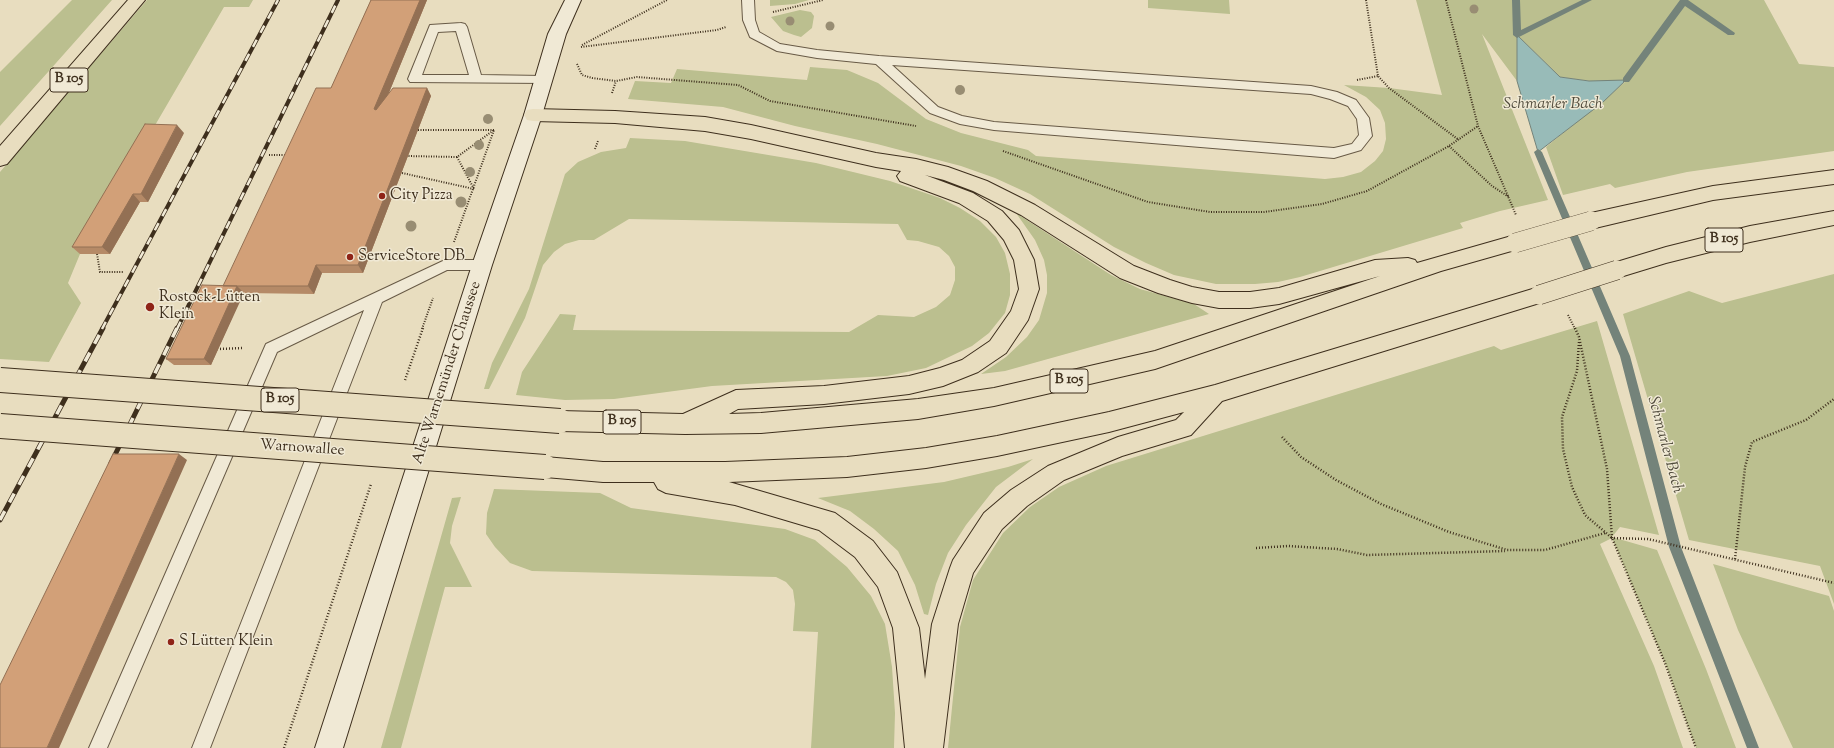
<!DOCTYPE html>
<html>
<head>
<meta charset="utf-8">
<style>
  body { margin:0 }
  canvas { display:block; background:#e8ddbf }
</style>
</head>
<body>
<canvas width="1834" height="748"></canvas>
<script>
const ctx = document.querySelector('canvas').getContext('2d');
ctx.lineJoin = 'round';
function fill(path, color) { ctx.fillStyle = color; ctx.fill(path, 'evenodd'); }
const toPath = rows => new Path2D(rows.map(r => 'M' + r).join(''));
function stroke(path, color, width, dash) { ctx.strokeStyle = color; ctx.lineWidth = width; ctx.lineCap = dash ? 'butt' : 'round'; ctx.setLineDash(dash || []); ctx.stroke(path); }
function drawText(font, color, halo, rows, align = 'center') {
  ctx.font = font + ' "Sorts Mill Goudy",serif'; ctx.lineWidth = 3; ctx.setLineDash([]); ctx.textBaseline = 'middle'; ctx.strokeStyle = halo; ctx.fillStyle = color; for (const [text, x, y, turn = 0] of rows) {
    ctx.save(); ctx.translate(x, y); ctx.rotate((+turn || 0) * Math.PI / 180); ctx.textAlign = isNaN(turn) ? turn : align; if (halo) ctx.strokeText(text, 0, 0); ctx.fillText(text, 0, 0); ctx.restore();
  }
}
const green = toPath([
  [72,0,112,0,0,126,0,72],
  [147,0,253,0,249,7,224,7,80,254,68,283,81,303,49,362,0,359,0,172],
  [770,0,809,0,795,4,770,6],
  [1148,0,1229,0,1230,14,1148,8],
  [1416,0,1764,0,1799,64,1834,67,1834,151,1687,172,1615,188,1610,184,1563,195,1546,147,1626,81,1589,81,1560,77,1517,35,1517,81,1482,34,1548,200,1500,211,1460,223,1463,228,1300,277,1278,282,1255,284,1216,284,1174,275,1146,263,1114,247,1030,194,995,178,961,166,877,144,795,126,723,107,628,99,635,81,671,83,677,69,807,80,810,67,847,70,878,83,926,119,961,133,1028,150,1036,156,1325,179,1343,177,1361,172,1375,161,1383,151,1386,139,1385,123,1380,110,1366,97,1344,85,1389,88,1442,95],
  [800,10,811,12,814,16,812,28,801,37,794,35,783,31,771,17],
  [630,138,685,141,816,163,890,181,940,198,960,208,980,221,996,237,1005,253,1010,274,1010,295,1005,313,989,333,972,346,926,368,887,376,712,386,614,399,565,400,516,395,522,372,560,314,576,315,573,330,849,332,878,315,914,317,936,307,950,295,955,280,955,267,949,256,939,247,918,241,907,240,898,224,629,219,594,240,579,240,565,244,554,252,543,265,525,318,489,389,484,389,492,363,529,289,565,174,578,162,601,152,626,148],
  [1016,213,1111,275,1140,289,1194,304,1209,314,1005,371,981,374,1006,357,1027,337,1039,320,1047,293,1047,275,1044,260,1035,240],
  [1834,274,1834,604,1820,566,1689,540,1623,314,1689,291,1722,303],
  [1597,321,1659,535,1620,527,1612,537,1657,550,1706,669,1736,748,1696,748,1665,663,1612,538,1600,544,1654,666,1683,748,948,748,960,627,973,580,1003,533,1030,507,1059,487,1106,466,1494,346,1501,350],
  [1033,459,996,487,966,525,948,553,936,584,928,615,924,614,915,585,898,551,874,529,850,511,818,498,944,482,1008,467],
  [494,489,600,493,631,508,785,529,815,540,847,567,871,596,885,624,892,667,895,713,894,748,811,748,818,632,793,631,795,604,793,590,786,582,776,577,532,571,510,563,495,547,486,534,487,513],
  [461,497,452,526,450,543,472,587,445,587,401,748,381,748,452,498],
  [1713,564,1829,596,1834,611,1834,748,1793,748,1738,630]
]);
const water = toPath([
  [1517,35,1560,77,1589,81,1626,80,1602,103,1538,152,1517,81,1517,35]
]);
const stream = toPath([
  [1512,0,1520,0,1521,30,1582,0,1592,0,1517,38,1513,35,1512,0],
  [1680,0,1688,0,1735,33,1734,35,1728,35,1685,6,1629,82,1623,82,1623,78,1680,0],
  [1538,149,1542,152,1630,356,1681,547,1759,748,1747,748,1669,547,1620,356,1534,152,1538,149]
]);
const pathFar1 = toPath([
  [1366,0,1378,76,1389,88,1459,140],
  [1446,0,1478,126,1516,215],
  [773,12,823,0],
  [582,45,667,0],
  [581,47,717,30,726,27],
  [577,64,582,75,592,78,616,81,637,77,738,85,770,101,916,126],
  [1357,80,1378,76],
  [612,93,616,81],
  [418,130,494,130],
  [1449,146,1492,186,1509,197],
  [595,149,598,141],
  [1003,151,1148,202,1210,212,1264,212,1322,204,1367,191,1449,146,1478,126],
  [269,155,287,155],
  [406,156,457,157,494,130],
  [457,157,474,189],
  [402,173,474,189],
  [454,242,494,130],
  [97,254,100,272,124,272],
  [1568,315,1575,329],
  [422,329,433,298]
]);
const path = toPath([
  [1575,328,1579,337,1607,469,1612,538,1648,539,1834,583],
  [1579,342,1577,371,1562,417,1563,449,1572,487,1585,515,1612,538,1665,663,1696,748],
  [217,349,244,348],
  [405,380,423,328],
  [1282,437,1301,457,1336,480,1381,504,1449,532,1507,550,1545,550,1605,533],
  [1256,548,1288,546,1337,549,1367,555,1505,551],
  [1735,559,1745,467,1752,442,1806,420,1834,399],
  [284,748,371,484]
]);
const lane = toPath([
  [742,0,754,0,755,20,759,32,780,44,817,50,879,56,1311,86,1337,92,1356,100,1369,118,1372,136,1361,150,1334,158,994,130,960,124,930,113,876,64,817,58,777,51,750,37,743,20,742,0],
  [892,65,1311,94,1330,99,1348,106,1357,119,1359,135,1352,144,1334,148,994,122,962,116,938,107,892,65],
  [461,23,465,24,467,27,481,75,543,76,547,77,549,80,547,83,410,82,408,79,430,25,461,23],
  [456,31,469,75,422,75,438,32,456,31],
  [445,260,482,260,487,261,489,265,487,269,482,270,447,270,382,302,210,748,192,748,364,310,277,352,107,748,89,748,266,344,445,260]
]);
const secondary = toPath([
  [565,0,581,0,566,34,542,115,492,265,343,748,315,748,472,265,524,115,548,34,565,0]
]);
const highway = toPath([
  [128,0,145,0,7,164,0,166,0,146,128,0],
  [533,109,615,111,705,117,751,125,876,153,916,159,948,167,987,181,1035,205,1134,266,1170,280,1192,287,1219,292,1250,292,1279,288,1375,260,1408,258,1415,260,1417,263,1515,235,1522,238,1525,243,1522,248,1441,271,1155,369,994,406,918,419,761,433,685,434,560,431,552,428,549,421,552,414,560,411,683,414,736,390,824,386,909,376,940,368,962,360,990,341,1011,311,1019,289,1014,260,1004,240,988,221,959,203,900,181,897,176,901,171,876,167,751,139,705,131,615,123,533,121,527,120,524,115,527,110,533,109],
  [925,175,944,180,973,191,1021,215,1120,278,1158,293,1192,303,1219,308,1250,308,1279,304,1380,276,1155,351,994,388,918,399,761,413,729,414,738,409,824,404,909,394,943,386,978,372,1006,353,1028,320,1039,289,1034,260,1019,230,1002,211,973,193,925,175],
  [1834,170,1834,184,1713,200,1591,229,1584,226,1581,221,1584,216,1591,213,1713,186,1834,170],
  [1834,211,1834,225,1750,242,1666,263,1617,278,1610,276,1607,270,1610,264,1666,247,1750,226,1834,211],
  [1539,287,1546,289,1549,295,1546,301,1222,401,1191,435,1122,456,1064,480,1027,506,1002,529,973,573,958,624,943,748,905,748,893,628,878,587,855,557,819,530,735,505,666,493,658,489,654,482,603,482,545,477,537,474,533,467,537,460,545,457,603,462,725,462,847,457,926,448,997,436,1109,412,1215,385,1539,287],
  [1184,412,1176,420,1118,437,1048,466,1011,490,984,513,953,560,950,568,932,624,925,679,919,628,897,572,873,541,835,513,729,482,847,477,926,468,997,456,1109,432,1184,412]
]);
const railFar1 = toPath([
  [102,329,278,0],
  [177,329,338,0]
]);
const rail = toPath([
  [111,463,177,328],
  [0,520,103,328]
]);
const highwayBridgeFar1 = toPath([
  [1515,243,1591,221],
  [1539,295,1617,270]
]);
const highwayBridge = toPath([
  [0,380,560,421],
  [0,426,545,467]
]);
const trees = [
  [1474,9,4.5],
  [790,21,4.5],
  [830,26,4.5],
  [960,90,5],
  [488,119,5],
  [479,145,5],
  [470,172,5],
  [461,202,5.5],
  [411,226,5.5]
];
const wall = toPath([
  [371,0,427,0,388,95,427,88,431,96,363,273,322,273,314,294,243,293,211,365,174,365,166,359,223,286,331,88],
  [184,133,148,202,140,202,110,254,80,254,72,247]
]);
const shadedWall = toPath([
  [420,0,427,0,379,117,374,109],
  [427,88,431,96,363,273,358,265],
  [177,125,184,133,148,202,141,194],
  [133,194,140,202,110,254,102,247],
  [316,265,322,273,314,294,308,286],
  [237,286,244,293,211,365,204,359],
  [179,454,187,460,59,748,47,748]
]);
const building = toPath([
  [371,0,420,0,374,109,376,110,393,88,427,88,358,265,316,265,308,286,223,286,316,88,331,88,371,0],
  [145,124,177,125,141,194,133,194,102,247,72,247,145,124],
  [202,285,237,286,204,359,166,359,202,285],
  [113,454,179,454,47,748,0,748,0,685,113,454]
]);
const markers = [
  [382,196,4,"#8f2418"],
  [350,257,4,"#8f2418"],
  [150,307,5,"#8f2418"],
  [171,642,4,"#8f2418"]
];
const shields = [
  [69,80,38],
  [1724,240,38],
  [1069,381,38],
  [280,400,38],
  [622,422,38]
];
const shieldNames = [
  ["B 105",69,80],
  ["B 105",1724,240],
  ["B 105",1069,381],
  ["B 105",280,400],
  ["B 105",622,422]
];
const poiNames = [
  ["City Pizza",390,196],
  ["ServiceStore DB",358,257],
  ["Rostock-Lütten",159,298],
  ["Klein",159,315],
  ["S Lütten Klein",179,642]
];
const streetNames = [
  ["Alte Warnemünder Chaussee",448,373,-72],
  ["Warnowallee",302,449,4]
];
const waterNames = [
  ["Schmarler Bach",1553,105],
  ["Schmarler Bach",1664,445,75]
];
fill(green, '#bbbf8f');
fill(water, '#98bbb8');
stroke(water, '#74837a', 1);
fill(stream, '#74837a');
stroke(lane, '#685a46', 2);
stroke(secondary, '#3e2f1d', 2);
stroke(highway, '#3e2f1d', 2);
stroke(pathFar1, '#3e2f1d', 2, [1, 1.5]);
stroke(path, '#3e2f1d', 2.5, [1, 2]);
fill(lane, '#f0e9d5');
fill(secondary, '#f0e9d5');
fill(highway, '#e8ddbf');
stroke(railFar1, '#3e2f1d', 4);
stroke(rail, '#3e2f1d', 5);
stroke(railFar1, '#f0e9d5', 2.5, [8]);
stroke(rail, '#f0e9d5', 3.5, [10]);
stroke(highwayBridgeFar1, '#3e2f1d', 20, []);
stroke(highwayBridge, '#3e2f1d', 26, []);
stroke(highwayBridgeFar1, '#e8ddbf', 19);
stroke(highwayBridge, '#e8ddbf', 24);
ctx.fillStyle = '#988d73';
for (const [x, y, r] of trees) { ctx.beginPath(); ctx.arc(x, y, r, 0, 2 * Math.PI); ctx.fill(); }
fill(wall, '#b58a67');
fill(shadedWall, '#937054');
fill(building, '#d2a078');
stroke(building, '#937054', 1);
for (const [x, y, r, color] of markers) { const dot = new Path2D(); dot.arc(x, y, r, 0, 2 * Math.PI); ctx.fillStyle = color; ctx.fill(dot); stroke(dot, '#f0e9d5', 1.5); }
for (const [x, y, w] of shields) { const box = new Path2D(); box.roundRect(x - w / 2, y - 12, w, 24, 3); ctx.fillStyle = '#f0e9d5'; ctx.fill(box); stroke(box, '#3e2f1d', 1); }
drawText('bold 14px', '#3e2f1d', null, shieldNames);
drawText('15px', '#3e2f1d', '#f0e9d5', poiNames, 'left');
drawText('15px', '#3e2f1d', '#f0e9d5', streetNames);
drawText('italic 16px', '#504b3c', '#f0e9d5', waterNames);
</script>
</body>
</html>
